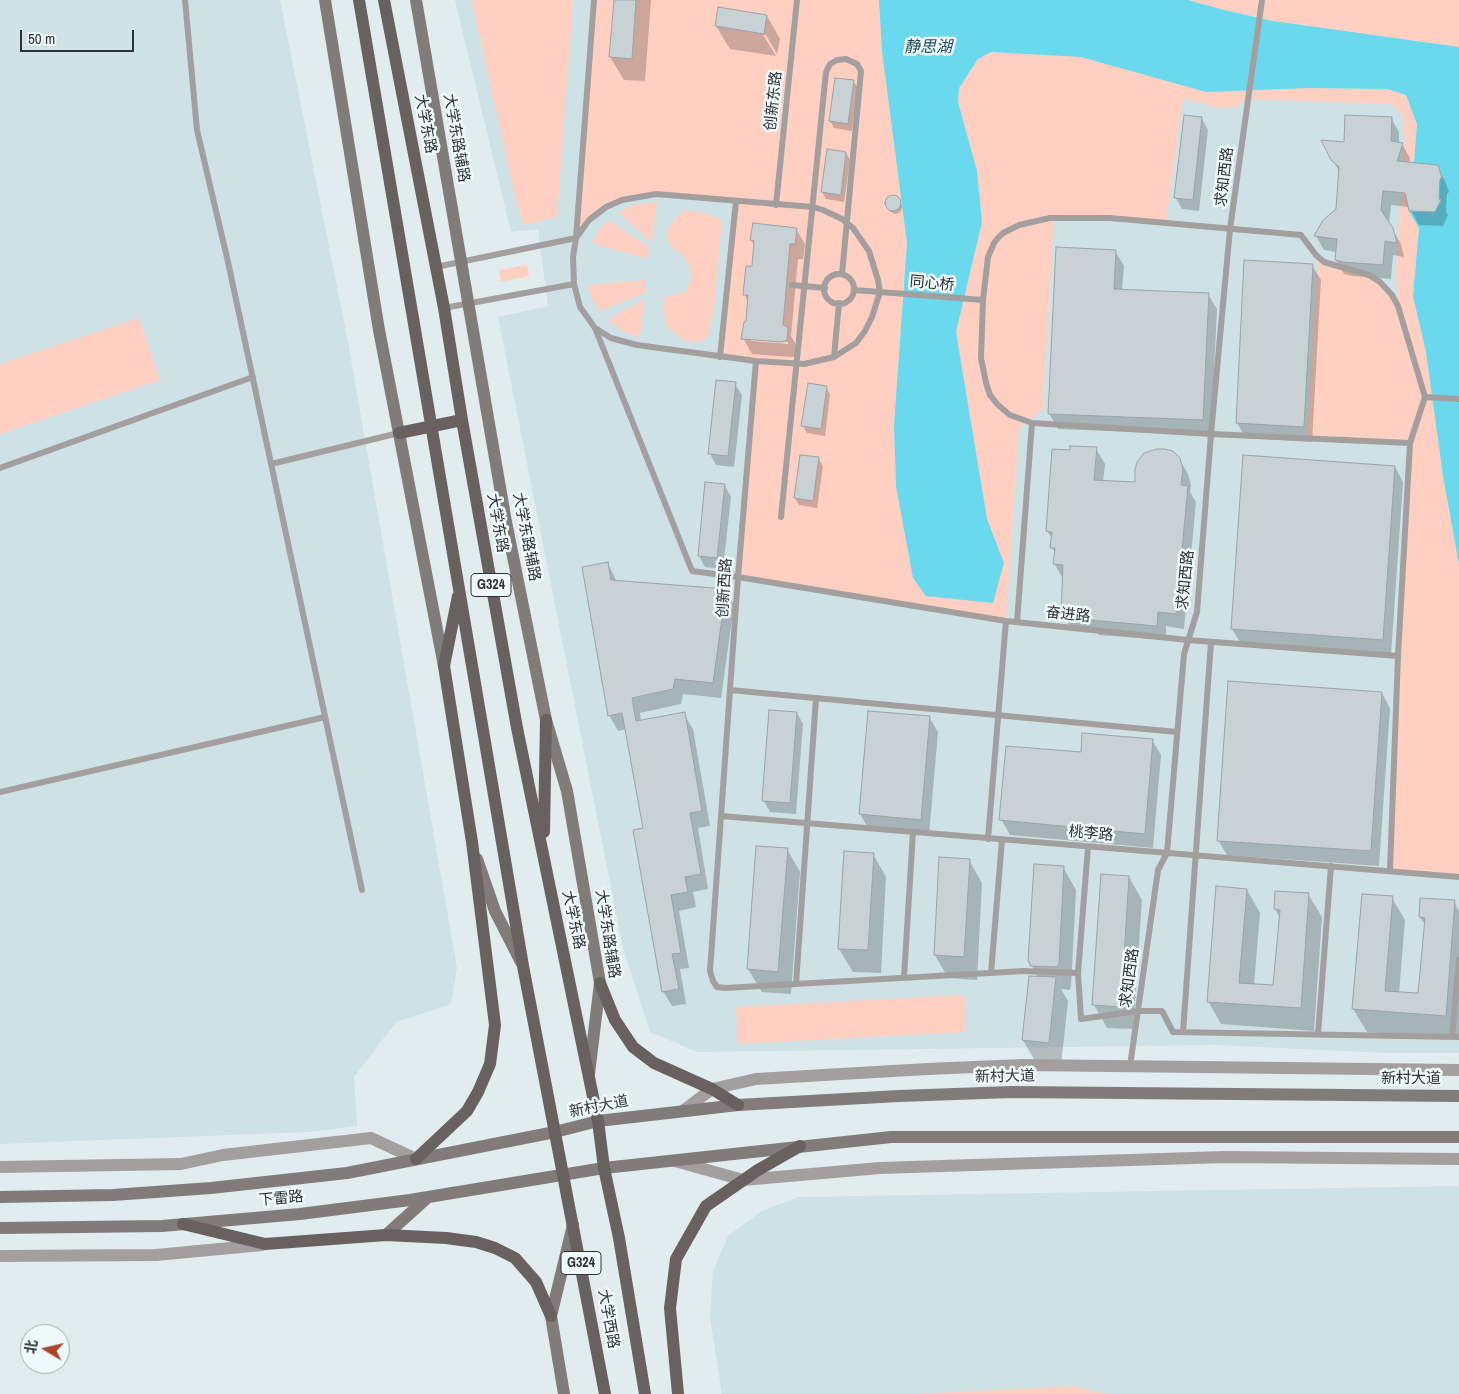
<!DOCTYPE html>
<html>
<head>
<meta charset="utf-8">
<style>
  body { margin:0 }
  #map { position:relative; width:1459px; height:1394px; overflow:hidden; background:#e1ecee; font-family:"Archivo Narrow","Noto Sans SC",sans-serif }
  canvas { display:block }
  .north { position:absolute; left:20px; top:1324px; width:50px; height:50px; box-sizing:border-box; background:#eef9fb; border:1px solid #a1a9ab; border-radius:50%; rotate:279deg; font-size:14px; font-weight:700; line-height:20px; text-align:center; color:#2e3233 }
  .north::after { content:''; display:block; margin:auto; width:18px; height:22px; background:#ab4326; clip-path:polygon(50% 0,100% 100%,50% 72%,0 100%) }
  .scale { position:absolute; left:20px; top:30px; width:114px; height:22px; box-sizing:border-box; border:2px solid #2e3233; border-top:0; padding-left:6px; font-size:15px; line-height:18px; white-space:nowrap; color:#2e3233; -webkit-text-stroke:4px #eef9fb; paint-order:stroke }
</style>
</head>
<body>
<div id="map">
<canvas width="1459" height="1394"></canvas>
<div class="north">北</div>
<div class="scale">50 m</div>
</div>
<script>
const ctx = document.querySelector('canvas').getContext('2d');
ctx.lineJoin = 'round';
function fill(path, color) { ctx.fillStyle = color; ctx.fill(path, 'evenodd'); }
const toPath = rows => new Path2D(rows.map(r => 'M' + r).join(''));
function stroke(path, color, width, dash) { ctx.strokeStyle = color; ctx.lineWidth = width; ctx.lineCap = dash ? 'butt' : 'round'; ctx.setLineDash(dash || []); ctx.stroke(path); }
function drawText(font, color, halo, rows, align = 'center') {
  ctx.font = font + ' "Archivo Narrow","Noto Sans SC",sans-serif'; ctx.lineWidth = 5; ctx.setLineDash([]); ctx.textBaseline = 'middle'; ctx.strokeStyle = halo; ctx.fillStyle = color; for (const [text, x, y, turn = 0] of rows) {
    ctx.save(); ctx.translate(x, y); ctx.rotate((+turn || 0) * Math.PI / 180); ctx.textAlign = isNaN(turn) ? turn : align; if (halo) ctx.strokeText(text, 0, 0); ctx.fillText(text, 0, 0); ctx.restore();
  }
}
const built = toPath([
  [0,0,280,0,348,342,457,968,451,1004,396,1022,354,1077,357,1126,308,1132,0,1144],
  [455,0,1459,0,1459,1053,1388,1053,1217,1045,697,1052,650,1032,623,948,498,317,548,306,538,229,511,232],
  [1459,1186,1459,1394,722,1394,710,1317,713,1271,728,1236,762,1211,798,1197]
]);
const green = toPath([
  [472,0,573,0,557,217,524,225,516,199],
  [594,0,614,0,609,57,632,59,637,0,879,0,882,51,907,243,894,425,896,486,913,578,926,596,1004,563,987,519,956,332,982,222,977,171,958,102,959,88,978,59,991,52,1081,57,1206,92,1309,88,1387,89,1406,95,1417,124,1414,163,1441,200,1435,212,1409,212,1419,228,1413,296,1426,352,1443,476,1459,564,1459,877,1390,870,1410,443,1307,439,1318,257,1369,275,1398,305,1396,270,1405,141,1403,119,1400,111,1390,104,1247,99,1236,107,1218,108,1183,98,1166,223,1054,218,1043,409,1019,429,1006,621,738,577,756,361,720,357,736,201,656,194,606,207,576,238],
  [718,8,767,15,764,34,715,26],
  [835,78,854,81,848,124,829,121],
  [827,149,846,152,840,195,821,192],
  [753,223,794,227,797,230,795,244,790,244,783,325,788,328,787,340,782,342,741,338,743,323,746,321,748,295,743,295,746,267,752,266,754,241,750,240],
  [807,383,827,386,821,429,801,426],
  [800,455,819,457,813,501,794,498],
  [1188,0,1459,0,1459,47,1273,21,1224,10],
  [657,202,652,243,618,212,634,205],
  [686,210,709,214,722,221,714,309,708,337,699,342,683,340,667,327,663,310,665,297,686,292,692,276,689,264,682,255,673,248,667,240,667,231,676,217],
  [608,220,649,247,647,259,592,243,599,230],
  [527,265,529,276,501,282,499,270],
  [646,280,645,293,599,311,592,299,588,285],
  [644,299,640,338,622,331,608,320],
  [139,318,160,380,0,434,0,364],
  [964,995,966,1032,738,1044,736,1007],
  [1075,1386,1105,1394,918,1394]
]);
const water = toPath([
  [879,0,1188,0,1224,10,1273,21,1459,47,1459,564,1443,476,1426,352,1413,296,1419,228,1409,211,1435,212,1441,200,1414,163,1417,124,1406,95,1387,89,1309,88,1206,92,1081,57,991,52,978,59,959,88,958,102,977,171,982,222,956,332,987,519,1004,563,993,603,926,596,913,578,896,486,894,425,907,243,882,51]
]);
const shadow = toPath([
  [614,0,651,0,645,81,624,80,610,57],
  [719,9,767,16,780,39,777,54,766,35,763,35,776,56,730,49,716,26],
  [854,82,858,89,852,131,834,128,830,121],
  [1391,118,1399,132,1399,144,1402,144,1410,158,1409,163,1437,166,1445,181,1449,192,1447,194,1446,212,1448,215,1443,226,1419,225,1409,207,1391,205,1389,224,1401,244,1404,257,1393,255,1391,279,1352,276,1344,274,1336,260,1337,252,1324,250,1316,236,1337,210,1340,173,1332,159,1346,143],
  [1202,119,1208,130,1199,211,1182,209,1176,198],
  [846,153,850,160,844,202,826,199,822,192],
  [894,196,902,205,902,209,899,213,895,214,889,211,887,201,889,197],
  [796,229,805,244,803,259,798,259,791,336,796,345,796,356,791,357,752,354,743,338,747,322,748,302,745,295,753,268,755,246,751,240],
  [751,338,788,342,788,344,751,341],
  [1115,251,1124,266,1122,290,1208,294,1217,309,1211,435,1058,429,1049,413],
  [1312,265,1321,280,1312,442,1246,438,1237,423],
  [735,384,742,395,734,467,716,465,710,454],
  [826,387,830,394,825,436,807,433,803,426],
  [1096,449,1105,464,1103,482,1136,483,1179,459,1188,474,1191,485,1190,492,1196,502,1184,629,1166,626,1166,640,1099,635,1096,631,1071,629,1063,614,1063,579,1054,563,1056,554,1052,548,1053,540,1047,531,1071,452],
  [819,459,823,466,817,508,799,505,795,498],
  [1395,467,1403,482,1391,655,1241,644,1232,629],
  [725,486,731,497,723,569,705,567,699,556],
  [608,564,617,582,725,590,734,605,721,698,683,694,681,704,640,713,641,722,684,714,693,729,710,826,698,828,708,889,693,892,696,907,679,911,689,968,680,969,686,1004,672,1006,663,991,645,830,627,729,618,731,609,715],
  [1382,693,1390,708,1379,866,1227,855,1218,840],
  [869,712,929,717,938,732,929,835,869,829,860,814],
  [797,713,803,724,796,814,770,812,764,801],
  [1152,740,1161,755,1153,848,1010,835,1001,819,1082,753],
  [787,849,800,872,791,994,762,992,748,969],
  [873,854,886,877,881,973,853,972,839,949],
  [940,859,969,860,982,883,977,980,948,978,935,955],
  [1063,867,1076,890,1071,987,1070,990,1061,989,1068,1001,1061,1065,1036,1063,1023,1040,1038,978,1030,962],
  [1129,877,1142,900,1133,1029,1107,1028,1094,1005],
  [1247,890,1260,913,1254,985,1274,986,1280,918,1275,909,1308,894,1322,917,1314,1031,1221,1024,1208,1001],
  [1392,898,1405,920,1399,993,1419,994,1426,926,1420,917,1454,902,1459,911,1459,1038,1367,1032,1353,1009]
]);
const building = toPath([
  [614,0,636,0,632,59,609,57,614,0],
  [718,7,767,15,764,34,715,26,718,7],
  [835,78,854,80,848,124,829,121,835,78],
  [1184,115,1202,117,1193,200,1174,198,1184,115],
  [1345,115,1392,117,1391,141,1403,143,1397,161,1438,165,1442,178,1440,179,1439,199,1441,200,1435,212,1409,211,1405,193,1383,191,1381,210,1393,228,1397,243,1385,241,1383,265,1343,262,1335,260,1337,239,1314,236,1323,220,1336,209,1339,167,1331,160,1321,140,1344,142,1345,115],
  [827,149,846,152,841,195,821,192,827,149],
  '885 203a8 8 0 1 1 16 0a8 8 0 1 1-16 0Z',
  [753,223,797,228,795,244,790,244,783,325,788,328,787,340,782,342,741,339,744,322,746,321,748,295,743,295,746,266,752,266,754,241,750,240,753,223],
  [1056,247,1116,250,1114,289,1209,293,1203,420,1048,414,1056,247],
  [1244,260,1313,264,1304,427,1236,423,1244,260],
  [716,380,736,382,728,456,708,454,716,380],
  [808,383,827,386,821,429,801,426,808,383],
  [1070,446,1097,447,1094,480,1135,482,1135,469,1137,462,1144,453,1157,449,1164,449,1173,451,1180,458,1183,469,1181,485,1188,486,1176,614,1158,612,1157,626,1089,620,1088,616,1061,614,1063,565,1053,564,1055,548,1050,548,1052,532,1046,531,1052,449,1070,450,1070,446],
  [800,455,819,457,813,501,794,498,800,455],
  [1243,455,1395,466,1383,640,1231,629,1243,455],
  [705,482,725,484,717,558,698,556,705,482],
  [608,562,611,580,726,589,713,683,675,679,673,689,632,698,636,721,685,712,702,811,690,813,701,874,685,877,688,892,671,895,681,953,672,954,679,989,662,992,633,830,643,828,622,713,608,716,582,567,608,562],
  [1228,681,1382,692,1371,851,1217,841,1228,681],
  [769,710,797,712,790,803,762,801,769,710],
  [868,711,930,716,921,820,859,814,868,711],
  [1082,733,1153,739,1145,834,999,820,1006,746,1081,752,1082,733],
  [756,846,788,848,778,972,747,969,756,846],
  [844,851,874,853,868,950,838,949,844,851],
  [939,857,970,859,964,957,934,955,939,857],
  [1034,864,1064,866,1059,964,1057,967,1030,966,1030,962,1028,962,1034,864],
  [1101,874,1129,876,1121,1007,1092,1005,1101,874],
  [1216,886,1247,889,1239,983,1273,985,1280,910,1274,909,1275,891,1309,893,1301,1008,1207,1002,1216,886],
  [1362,894,1393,896,1385,991,1418,993,1425,918,1419,917,1420,898,1455,900,1446,1016,1352,1009,1362,894],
  [1029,976,1056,977,1049,1043,1022,1040,1029,976]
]);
const lane = toPath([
  [185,0,197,130,228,262,362,890],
  [594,0,576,238,573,257,574,284,580,307,595,328,692,571,738,577,1006,621,1188,640,1398,656],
  [776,205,797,0],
  [436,267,576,238,589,220,606,207,622,200,656,194,813,207,823,210,842,219,853,228,869,251,878,280,880,292,872,317,865,331,856,343,834,357,804,364,756,361,637,345,611,338,595,328],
  '824 289a15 15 0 1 1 30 0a15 15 0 1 1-30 0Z',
  [792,285,825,288],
  [854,290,983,300],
  [444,308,574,284],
  [720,357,736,201],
  [834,357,839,303],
  [756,361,738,577,710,971,713,981,717,987,725,988,1024,971,1078,973,1081,1019,1138,1011,1162,1011,1173,1032,1459,1037],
  [1425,397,1459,399],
  [1032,423,1010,415,998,405,990,395,986,383,981,358,983,300,988,257,994,243,998,238,1003,233,1019,225,1050,218,1110,218,1301,235,1316,255,1324,262,1369,275,1380,282,1392,295,1398,306,1425,397,1410,443,1398,656,1390,870],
  [271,464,399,433],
  [0,468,253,377],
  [781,517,826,72,830,64,837,60,846,59,857,64,861,71,842,274],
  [1017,622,1032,423,1211,434,1410,443],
  [730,690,1177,732],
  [0,792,325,717],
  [721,816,1459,877],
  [988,839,1006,621],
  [991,973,1002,840],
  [1078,973,1088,847],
  [904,977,913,832],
  [796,984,816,698],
  [1183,1032,1211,642],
  [1318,1034,1331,866],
  [1452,1037,1459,960],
  [1130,1066,1158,870,1167,853,1184,654,1197,612,1211,434,1230,229,1262,0]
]);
const street = toPath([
  [684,1110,712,1089,756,1079,927,1069,1023,1065,1459,1070],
  [675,1161,743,1180,880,1168,1224,1157,1459,1159],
  [0,1167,181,1164,223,1155,371,1138,416,1159],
  [0,1256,156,1255,262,1245]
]);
const secondary = toPath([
  [325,0,379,330,444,666],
  [416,0,506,522,546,720,567,791,600,983,589,1074],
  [477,859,495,911,521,962],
  [0,1197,113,1195,211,1188,347,1173,555,1132,598,1121,738,1105,899,1096,1012,1092,1459,1096],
  [0,1228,162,1226,300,1214,410,1200,604,1168,891,1137,1459,1137],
  [386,1235,427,1198],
  [564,1394,551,1316,573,1225]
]);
const primary = toPath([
  [359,0,523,966,605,1394],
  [384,0,444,308,462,420,517,728,598,1121,604,1168,619,1238,645,1394],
  [399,433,462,420],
  [544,832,546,720],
  [600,983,615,1020,633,1047,654,1063,712,1089,738,1105],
  [416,1159,467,1111,478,1092,490,1064,495,1025,472,842,444,666,458,596],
  [183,1224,265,1244,386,1235,446,1238,476,1242,495,1248,515,1258,536,1282,551,1316],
  [678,1394,670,1308,676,1259,706,1206,758,1170,800,1146]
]);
const shields = [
  [491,585,40],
  [581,1263,40]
];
const shieldNames = [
  ["G324",491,585],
  ["G324",581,1263]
];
const streetNames = [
  ["创新东路",774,101,-84],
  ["大学东路",425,124,79],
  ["大学东路辅路",456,138,80],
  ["求知西路",1225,177,-83],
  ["同心桥",932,284,5],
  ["大学东路",497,523,80],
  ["大学东路辅路",526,537,79],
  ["求知西路",1186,580,-84],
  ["创新西路",725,588,-86],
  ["奋进路",1068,615,6],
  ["桃李路",1091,834,5],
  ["大学东路",573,920,78],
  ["大学东路辅路",607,934,81],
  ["求知西路",1130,978,-82],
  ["新村大道",1005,1077,-1],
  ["新村大道",1411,1079],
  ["新村大道",599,1107,-11],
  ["下雷路",281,1199,-5],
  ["大学西路",608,1319,80]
];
const waterNames = [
  ["静思湖",928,48]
];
fill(built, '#cee1e5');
fill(green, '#ffcfc2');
fill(water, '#6ad9ee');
fill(shadow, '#0003');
fill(building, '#c8d2d4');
stroke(building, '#9ba4a6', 1);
stroke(lane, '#a39f9e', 6);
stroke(street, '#a39f9e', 12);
stroke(secondary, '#817b79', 12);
stroke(primary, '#69615f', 12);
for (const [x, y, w] of shields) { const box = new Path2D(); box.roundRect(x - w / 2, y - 11.5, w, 23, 4); ctx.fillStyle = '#eef9fb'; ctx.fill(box); stroke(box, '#2e3233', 1); }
drawText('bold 14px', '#2e3233', null, shieldNames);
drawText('15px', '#2e3233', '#eef9fb', streetNames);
drawText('italic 16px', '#1e4f58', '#eef9fb', waterNames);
</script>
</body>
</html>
